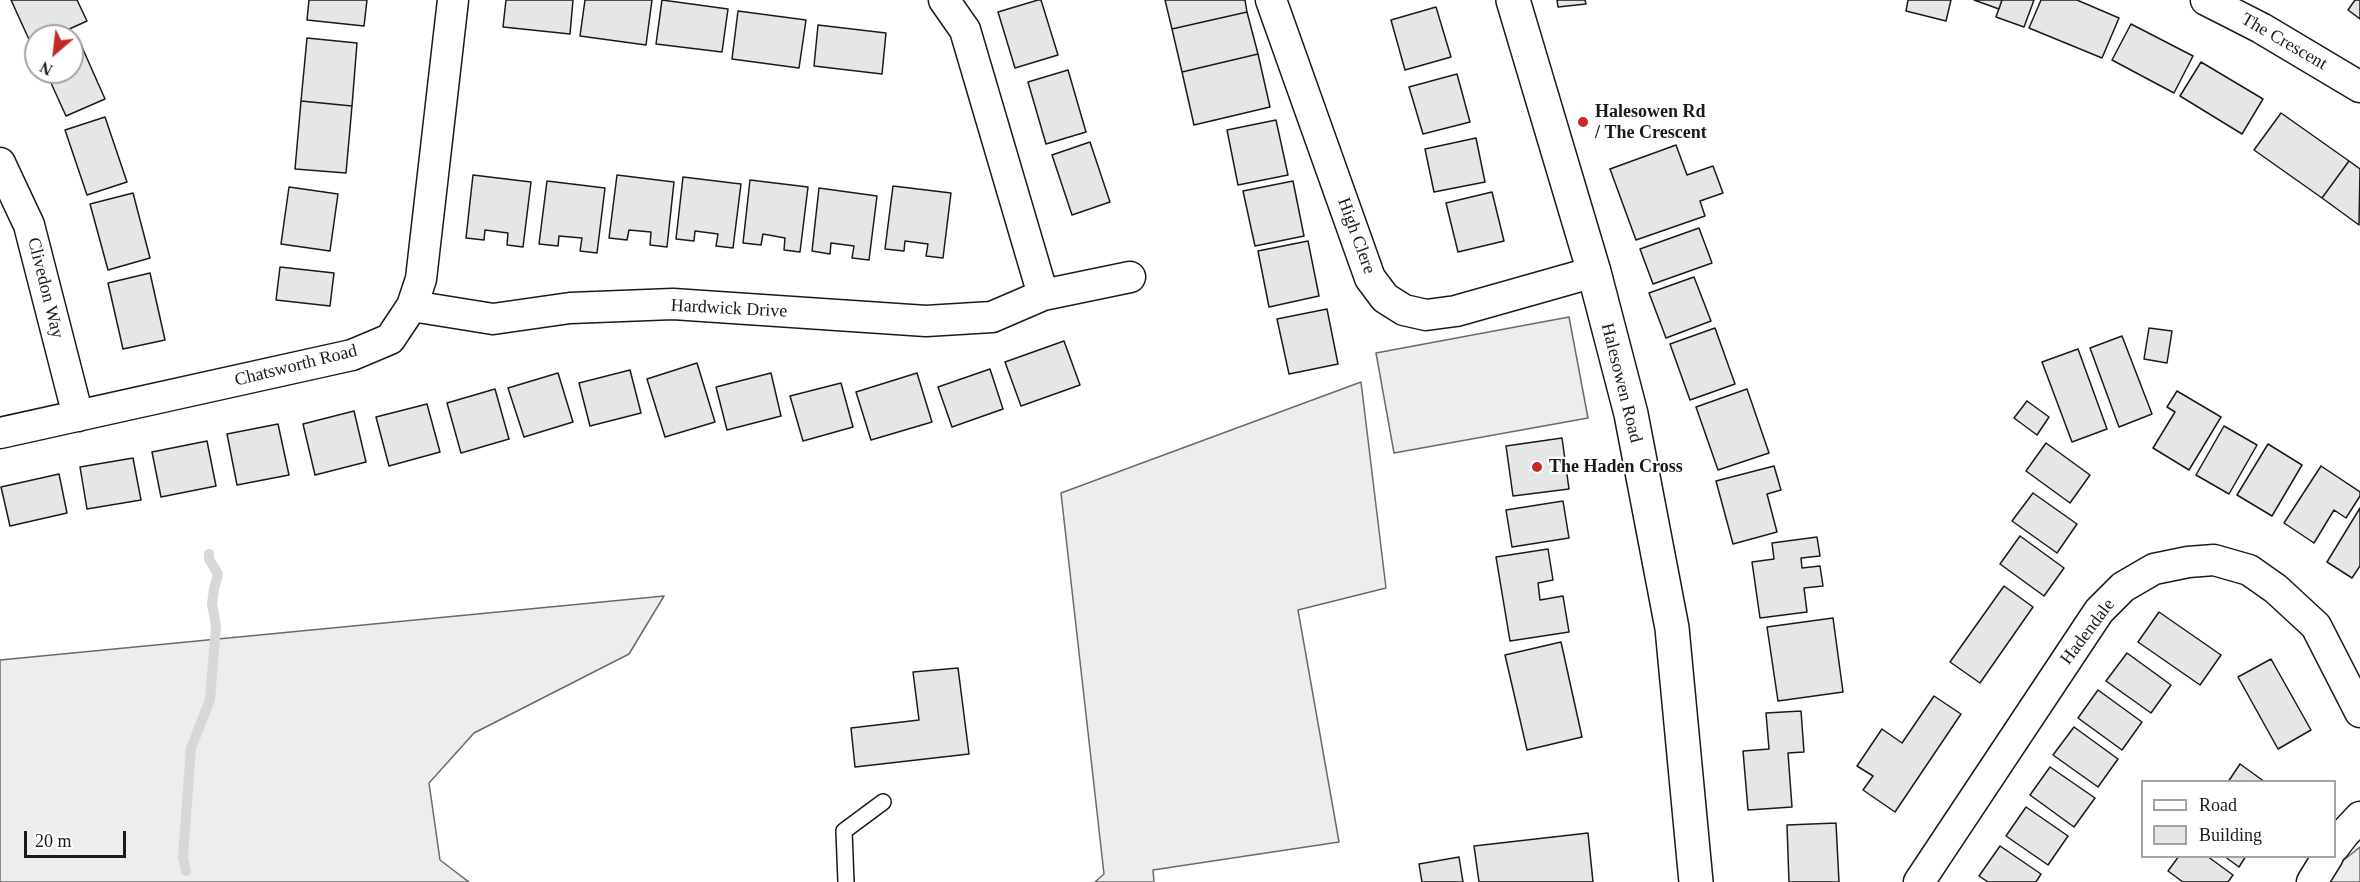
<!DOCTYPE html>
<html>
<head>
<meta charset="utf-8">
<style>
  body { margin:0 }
  #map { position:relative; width:2360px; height:882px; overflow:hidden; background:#fff; font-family:"Times New Roman",serif }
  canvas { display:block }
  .legend { position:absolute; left:2141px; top:780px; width:195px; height:78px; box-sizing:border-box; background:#fff; border:2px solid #a3a3a3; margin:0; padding:8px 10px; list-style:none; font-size:18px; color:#1a1a1a }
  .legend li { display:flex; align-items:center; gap:12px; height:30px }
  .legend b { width:30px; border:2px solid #a3a3a3 }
  .north { position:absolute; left:24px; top:24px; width:60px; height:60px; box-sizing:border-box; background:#fff; border:2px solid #a3a3a3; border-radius:50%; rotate:208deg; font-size:16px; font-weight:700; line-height:24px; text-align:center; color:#1a1a1a }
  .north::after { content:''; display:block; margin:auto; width:21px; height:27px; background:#c62828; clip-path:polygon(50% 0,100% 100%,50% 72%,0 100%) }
  .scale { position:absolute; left:24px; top:831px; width:102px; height:27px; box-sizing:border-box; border:3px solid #1a1a1a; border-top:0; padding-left:8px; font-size:18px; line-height:21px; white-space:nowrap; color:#1a1a1a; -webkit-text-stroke:4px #fff; paint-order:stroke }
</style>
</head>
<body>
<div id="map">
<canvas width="2360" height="882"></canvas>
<ul class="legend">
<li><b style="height:8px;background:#fff"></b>Road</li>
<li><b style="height:16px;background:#e6e6e6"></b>Building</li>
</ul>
<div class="north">N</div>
<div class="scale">20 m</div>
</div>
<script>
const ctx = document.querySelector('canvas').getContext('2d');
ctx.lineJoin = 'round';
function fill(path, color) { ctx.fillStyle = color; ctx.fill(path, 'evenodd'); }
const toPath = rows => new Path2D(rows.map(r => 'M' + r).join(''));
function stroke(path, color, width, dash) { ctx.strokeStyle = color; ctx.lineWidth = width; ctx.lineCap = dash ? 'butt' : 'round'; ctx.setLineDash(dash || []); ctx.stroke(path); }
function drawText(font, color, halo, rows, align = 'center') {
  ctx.font = font + ' "Times New Roman",serif'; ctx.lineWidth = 4.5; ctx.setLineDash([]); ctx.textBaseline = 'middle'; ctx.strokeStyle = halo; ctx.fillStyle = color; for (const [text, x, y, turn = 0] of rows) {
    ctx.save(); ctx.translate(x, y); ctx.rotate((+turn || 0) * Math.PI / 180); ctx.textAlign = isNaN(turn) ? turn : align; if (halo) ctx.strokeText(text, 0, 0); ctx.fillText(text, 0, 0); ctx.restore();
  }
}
const built = toPath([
  [1569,317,1588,418,1394,453,1376,353,1569,317],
  [1361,382,1386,588,1298,610,1339,842,1153,870,1154,882,1095,882,1104,874,1061,493,1361,382],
  [664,596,629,654,474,733,429,783,440,860,469,882,0,882,0,660,664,596],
  [2360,847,2360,882,2328,882,2340,863,2360,847]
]);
const stream = toPath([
  [186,871,183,857,191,748,210,700,216,626,212,604,214,589,218,574,209,559,209,554]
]);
const building = toPath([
  [11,0,77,0,87,21,54,36,36,36,36,44,32,46,11,0],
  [309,0,367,0,364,26,307,20,309,0],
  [506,0,573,0,570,34,503,27,506,0],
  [585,0,652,0,646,45,580,36,585,0],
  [662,0,728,9,722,52,656,44,662,0],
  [1038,0,1041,0,1058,55,1015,68,998,12,1038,0],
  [1165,0,1245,0,1247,12,1172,29,1165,0],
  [1557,0,1585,0,1586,4,1558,7,1557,0],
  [1908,0,1951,0,1946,21,1906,11,1908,0],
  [1974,0,2002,0,1999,9,1974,0],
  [2002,0,2034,0,2024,27,1996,17,2002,0],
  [2041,0,2077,0,2119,18,2102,58,2029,28,2041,0],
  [2355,0,2360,0,2360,19,2348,10,2355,0],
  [1436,7,1451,57,1405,70,1391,20,1436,7],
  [738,11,806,20,799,68,732,59,738,11],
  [1247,12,1258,54,1182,72,1172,29,1247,12],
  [2131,24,2193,56,2174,93,2112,60,2131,24],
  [818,25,886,33,882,74,814,66,818,25],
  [78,38,105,99,66,116,46,72,72,72,72,41,78,38],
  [307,38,357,43,352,106,301,101,307,38],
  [1258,54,1270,107,1194,125,1182,72,1258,54],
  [2201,62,2263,99,2242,134,2180,96,2201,62],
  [1068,70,1086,132,1046,144,1028,82,1068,70],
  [1457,74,1470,122,1423,134,1409,87,1457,74],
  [301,101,352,106,346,173,295,169,301,101],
  [2281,113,2349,161,2322,198,2254,150,2281,113],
  [105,117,127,182,87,195,65,130,105,117],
  [1276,120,1288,175,1238,185,1227,130,1276,120],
  [1476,138,1485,182,1434,192,1425,149,1476,138],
  [1090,142,1110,202,1072,215,1052,155,1090,142],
  [1676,145,1687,175,1713,166,1723,193,1700,201,1705,216,1636,240,1610,169,1676,145],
  [2349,161,2360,169,2359,225,2322,198,2349,161],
  [473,175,531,182,523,247,507,245,508,233,485,230,484,240,466,238,473,175],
  [617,175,674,182,667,247,650,245,651,232,629,230,627,240,609,238,617,175],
  [683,177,741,184,733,248,716,246,718,234,695,231,694,241,676,239,683,177],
  [750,180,808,187,800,252,784,250,785,238,763,234,761,245,743,243,750,180],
  [547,181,605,188,597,253,580,251,582,238,559,236,558,246,539,244,547,181],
  [1293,181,1304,236,1255,246,1243,191,1293,181],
  [893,186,951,193,943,258,926,256,928,244,905,241,904,251,885,249,893,186],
  [289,187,338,194,330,251,281,244,289,187],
  [819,188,877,196,869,260,852,258,854,246,831,243,830,254,812,251,819,188],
  [1492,192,1504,241,1458,252,1446,203,1492,192],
  [133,193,150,258,108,270,90,204,133,193],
  [1699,228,1712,263,1653,284,1640,249,1699,228],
  [1308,241,1319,296,1269,307,1258,251,1308,241],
  [280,267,334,273,330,306,276,300,280,267],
  [150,273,165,340,123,349,108,283,150,273],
  [1694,277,1711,321,1666,338,1649,293,1694,277],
  [1327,309,1338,364,1289,374,1277,319,1327,309],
  [1715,328,1735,384,1690,400,1670,344,1715,328],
  [2149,328,2172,331,2167,363,2144,359,2149,328],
  [2122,336,2152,414,2119,427,2090,348,2122,336],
  [1064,341,1080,385,1021,406,1005,362,1064,341],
  [2078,349,2107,429,2072,442,2042,362,2078,349],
  [697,363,715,422,665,437,647,379,697,363],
  [990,369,1003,409,952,427,938,387,990,369],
  [630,370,641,413,590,426,579,383,630,370],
  [558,373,573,422,524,437,508,388,558,373],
  [771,373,781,416,727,430,716,387,771,373],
  [917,373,932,422,871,440,856,392,917,373],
  [841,383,853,427,803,441,790,396,841,383],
  [495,389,509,439,461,453,447,403,495,389],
  [1747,389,1769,453,1718,470,1696,407,1747,389],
  [2177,391,2221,417,2189,470,2153,448,2175,412,2167,407,2177,391],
  [2027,401,2049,417,2037,435,2014,418,2027,401],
  [427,404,440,452,389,466,376,417,427,404],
  [354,411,366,462,315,475,303,424,354,411],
  [278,424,289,475,237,485,227,434,278,424],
  [2224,426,2257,445,2229,494,2196,475,2224,426],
  [1562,438,1569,489,1513,496,1506,446,1562,438],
  [207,441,216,486,161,497,152,452,207,441],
  [2046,443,2090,475,2070,503,2026,471,2046,443],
  [2268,444,2302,465,2272,516,2237,495,2268,444],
  [133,458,141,500,87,509,80,467,133,458],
  [1774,466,1781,490,1767,494,1777,532,1733,544,1716,481,1774,466],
  [2321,466,2360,492,2360,496,2346,518,2334,510,2314,543,2284,523,2321,466],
  [59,474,67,513,10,526,1,487,59,474],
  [2033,493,2077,524,2057,553,2012,521,2033,493],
  [1563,501,1569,538,1512,547,1506,510,1563,501],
  [2360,508,2360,566,2352,578,2327,562,2360,508],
  [2020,536,2064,568,2044,596,2000,564,2020,536],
  [1817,537,1820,556,1801,558,1802,568,1820,566,1823,586,1804,588,1807,612,1760,618,1752,562,1774,559,1772,543,1817,537],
  [1548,549,1553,580,1538,583,1540,600,1563,596,1569,632,1510,641,1496,557,1548,549],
  [2004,586,2033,607,1980,683,1950,662,2004,586],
  [2159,612,2221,655,2200,685,2138,642,2159,612],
  [1833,618,1843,692,1778,701,1767,627,1833,618],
  [1561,642,1582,737,1527,750,1505,655,1561,642],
  [2127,653,2171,685,2151,713,2106,681,2127,653],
  [2271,659,2311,730,2278,749,2238,677,2271,659],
  [958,668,969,754,855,767,851,728,919,720,913,672,958,668],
  [2098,690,2142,722,2122,750,2078,718,2098,690],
  [1934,696,1961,714,1895,812,1863,790,1873,776,1857,766,1882,729,1902,743,1934,696],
  [1801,711,1804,752,1788,753,1792,807,1748,810,1743,751,1769,749,1766,713,1801,711],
  [2074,727,2118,759,2098,787,2053,755,2074,727],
  [2240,764,2265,782,2228,782,2240,764],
  [2050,767,2095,798,2074,827,2030,795,2050,767],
  [2026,807,2068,836,2048,865,2006,836,2026,807],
  [1836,823,1839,882,1789,882,1787,825,1836,823],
  [1588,833,1593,882,1479,882,1474,846,1588,833],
  [2000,846,2041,874,2036,882,1988,882,1979,876,2000,846],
  [2179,856,2207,856,2233,875,2228,882,2183,882,2168,871,2179,856],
  [2224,856,2246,856,2239,867,2224,856],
  [1459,857,1463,882,1422,882,1419,864,1459,857]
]);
const lane = toPath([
  [846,882,844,831,883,802]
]);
const street = toPath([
  [1271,0,1370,278,1385,298,1404,310,1426,315,1456,311,1594,272],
  [2206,0,2261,28,2360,87],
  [0,163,29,225,78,416],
  [1043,295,1130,277],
  [412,306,493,319,570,308,673,304,926,321,992,317,1043,295,965,30,944,0],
  [0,433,352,355,390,339,412,306,421,279,453,0],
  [2334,847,2344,834,2360,817],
  [1919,882,2099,611,2123,587,2154,569,2188,562,2214,560,2249,570,2276,589,2316,626,2360,712],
  [2312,882,2328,856]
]);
const primary = toPath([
  [1513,0,1594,272,1631,414,1672,628,1696,882]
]);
const markers = [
  [1583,122,6,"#c62828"],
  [1537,467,6,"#c62828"]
];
const streetNames = [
  ["The Crescent",2284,42,30],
  ["High Clere",1356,236,70],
  ["Clivedon Way",45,288,76],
  ["Hardwick Drive",729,309,3],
  ["Chatsworth Road",296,366,-14],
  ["Halesowen Road",1621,383,76],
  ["Hadendale",2088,632,-53]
];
const poiNames = [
  ["Halesowen Rd",1595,112],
  ["/ The Crescent",1595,133],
  ["The Haden Cross",1549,467]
];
fill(built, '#ededed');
stroke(built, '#6a6a6a', 1.5);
stroke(stream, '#d7d7d7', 10);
fill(building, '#e6e6e6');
stroke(building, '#1a1a1a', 1.5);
stroke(lane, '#1a1a1a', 18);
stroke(street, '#1a1a1a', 33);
stroke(primary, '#1a1a1a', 36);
stroke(lane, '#fff', 15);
stroke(street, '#fff', 30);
stroke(primary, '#fff', 33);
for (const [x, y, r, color] of markers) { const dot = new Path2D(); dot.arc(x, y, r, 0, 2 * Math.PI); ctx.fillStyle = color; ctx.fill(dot); stroke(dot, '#fff', 2); }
drawText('18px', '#1a1a1a', '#fff', streetNames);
drawText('bold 18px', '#1a1a1a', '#fff', poiNames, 'left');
</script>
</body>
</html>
